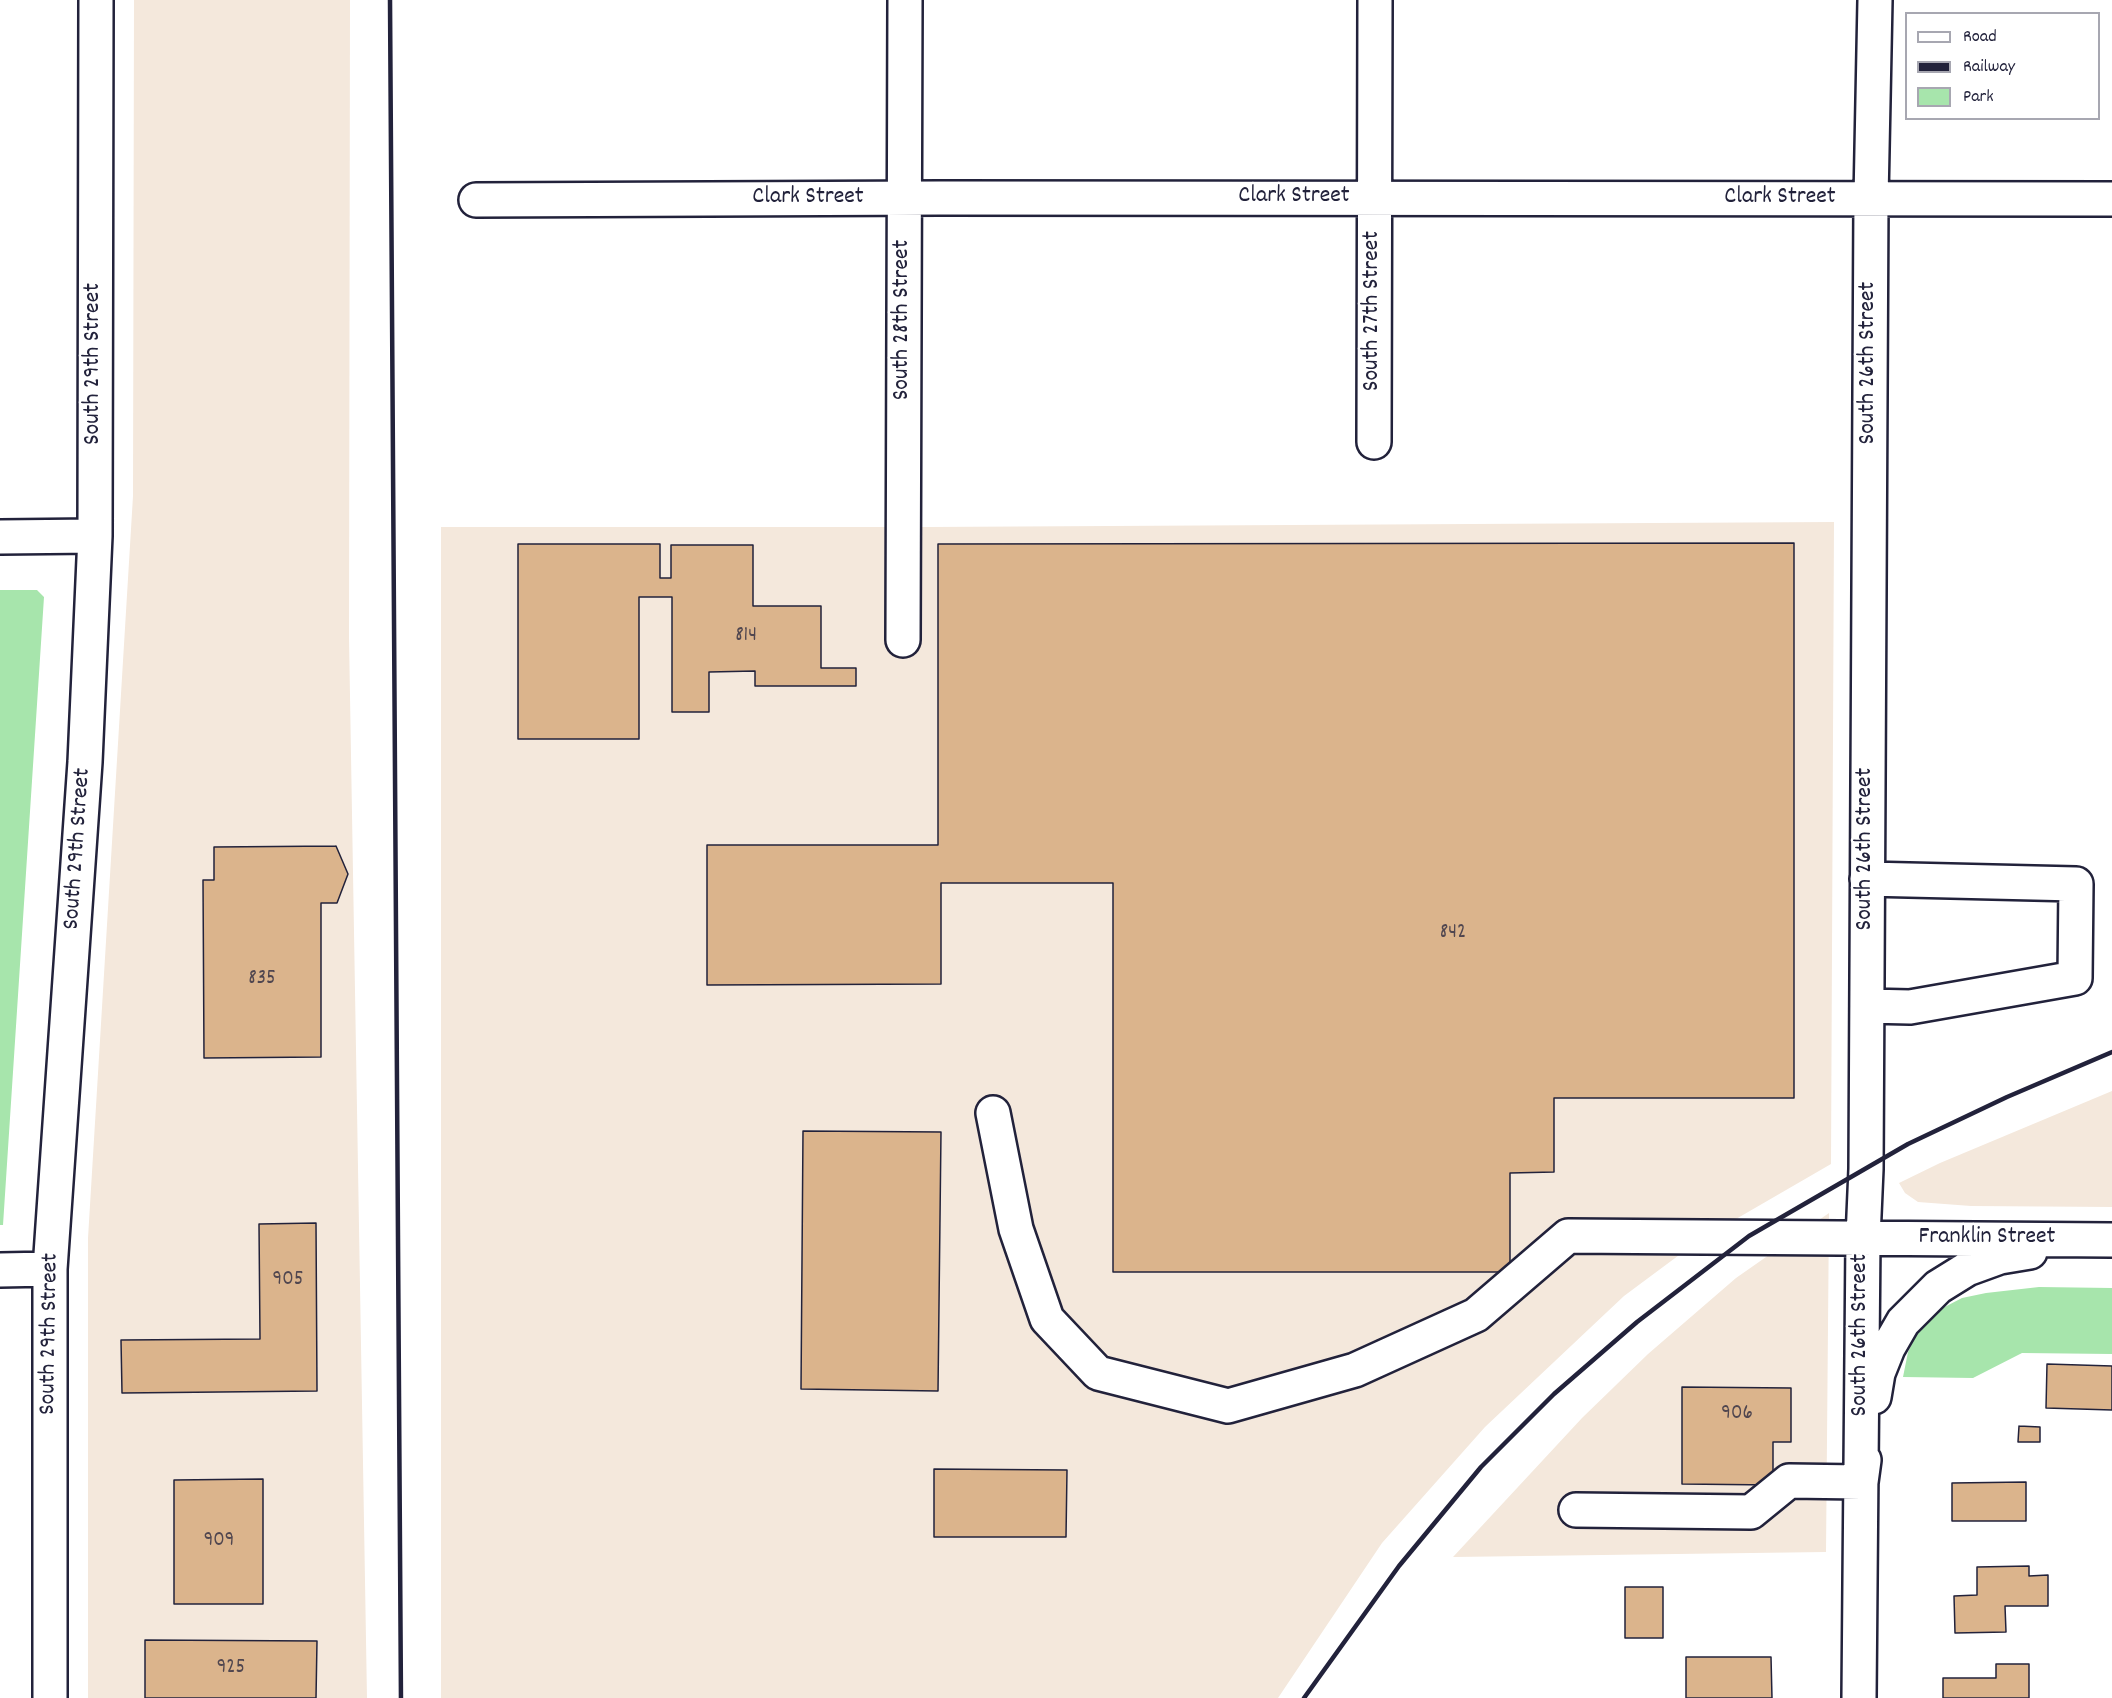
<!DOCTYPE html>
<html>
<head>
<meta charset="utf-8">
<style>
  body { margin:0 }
  #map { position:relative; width:2112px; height:1698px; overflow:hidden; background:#fff; font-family:Dekko,sans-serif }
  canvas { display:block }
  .legend { position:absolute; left:1905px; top:12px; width:195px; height:108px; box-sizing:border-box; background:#fff; border:2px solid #a7a7b1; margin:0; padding:8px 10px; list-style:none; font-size:18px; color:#22223b }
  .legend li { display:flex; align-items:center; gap:12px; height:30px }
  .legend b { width:30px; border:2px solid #a7a7b1 }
</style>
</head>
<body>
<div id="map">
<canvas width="2112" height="1698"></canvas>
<ul class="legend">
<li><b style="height:8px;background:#fff"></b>Road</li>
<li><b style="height:8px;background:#22223b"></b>Railway</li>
<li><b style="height:16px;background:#a7e5ac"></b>Park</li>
</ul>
</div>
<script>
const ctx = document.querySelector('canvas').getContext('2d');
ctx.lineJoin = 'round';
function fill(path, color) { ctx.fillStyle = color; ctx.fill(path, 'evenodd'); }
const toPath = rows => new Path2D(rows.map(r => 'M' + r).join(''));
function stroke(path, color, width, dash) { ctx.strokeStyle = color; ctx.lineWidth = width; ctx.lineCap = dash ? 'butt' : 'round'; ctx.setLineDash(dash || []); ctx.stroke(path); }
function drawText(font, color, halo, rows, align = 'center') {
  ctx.font = font + ' Dekko,sans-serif'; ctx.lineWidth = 4.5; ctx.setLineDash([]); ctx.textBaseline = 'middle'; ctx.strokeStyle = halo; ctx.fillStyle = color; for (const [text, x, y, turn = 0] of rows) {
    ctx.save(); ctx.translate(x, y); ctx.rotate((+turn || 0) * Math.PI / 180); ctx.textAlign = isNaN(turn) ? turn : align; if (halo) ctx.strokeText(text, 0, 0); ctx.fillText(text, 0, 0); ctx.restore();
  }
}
const built = toPath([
  [134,0,350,0,349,637,367,1698,88,1698,88,1238,133,496],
  [1834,522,1831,1164,1698,1241,1624,1296,1485,1427,1382,1543,1278,1698,441,1698,441,527,928,527],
  [2112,1091,2112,1207,1971,1206,1918,1202,1905,1193,1899,1183,1940,1163],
  [1829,1213,1826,1552,1453,1557,1582,1418,1648,1354,1736,1278]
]);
const green = toPath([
  [0,590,37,590,44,597,3,1225,0,1225],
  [2039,1287,2112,1288,2112,1354,2022,1353,1973,1378,1903,1377,1908,1352,1921,1325,1935,1312,1962,1298,1986,1293]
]);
const building = toPath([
  [1794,543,1794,1098,1554,1098,1554,1172,1510,1173,1510,1272,1113,1272,1113,883,941,883,941,984,707,985,707,845,938,845,938,544,1794,543],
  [518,544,660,544,660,578,671,578,671,545,753,545,753,606,821,606,821,668,856,668,856,686,755,686,755,671,709,672,709,712,672,712,672,597,639,597,639,739,518,739,518,544],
  [336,846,348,874,337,903,321,903,321,1057,204,1058,203,880,214,880,214,847,336,846],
  [803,1131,941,1132,938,1391,801,1389,803,1131],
  [316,1223,317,1391,122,1393,121,1340,260,1339,259,1224,316,1223],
  [2047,1364,2112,1366,2112,1410,2046,1408,2047,1364],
  [1682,1387,1791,1388,1791,1442,1773,1442,1773,1485,1682,1484,1682,1387],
  [2019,1426,2040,1427,2040,1442,2018,1442,2019,1426],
  [934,1469,1067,1470,1066,1537,934,1537,934,1469],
  [263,1479,263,1604,174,1604,174,1480,263,1479],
  [2026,1482,2026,1521,1952,1521,1952,1483,2026,1482],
  [2029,1566,2029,1576,2048,1575,2048,1606,2005,1606,2006,1632,1955,1633,1954,1596,1977,1595,1977,1567,2029,1566],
  [1625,1587,1663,1587,1663,1638,1625,1638,1625,1587],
  [145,1640,317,1641,316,1698,145,1698,145,1640],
  [1686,1657,1771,1657,1772,1698,1686,1698,1686,1657],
  [1996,1664,2029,1664,2029,1698,1943,1698,1943,1678,1996,1678,1996,1664]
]);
const minor = toPath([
  [476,200,940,198,2112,199],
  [1374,442,1375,0],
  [0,537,95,536],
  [903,640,905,0],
  [1867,1006,1910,1007,2075,978,2076,884,1867,879],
  [993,1113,1016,1229,1047,1319,1098,1373,1228,1406,1355,1370,1476,1315,1568,1236,2112,1240],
  [0,1270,50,1269],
  [1874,1397,1878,1373,1888,1348,1903,1322,1938,1287,1967,1269,2000,1257,2030,1252],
  [1576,1510,1751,1512,1789,1481,1861,1482,1864,1460],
  [50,1698,50,1269,85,762,95,536,96,0],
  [1859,1698,1863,1238,1866,1169,1871,199,1875,0]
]);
const rail = toPath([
  [390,0,401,1698],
  [1304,1698,1399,1566,1481,1467,1554,1394,1637,1322,1749,1236,1908,1144,2007,1097,2112,1052]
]);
const numberNames = [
  ["814",746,637],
  ["842",1453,934],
  ["835",262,980],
  ["905",288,1281],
  ["906",1737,1415],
  ["909",219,1542],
  ["925",231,1669]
];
const streetNames = [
  ["Clark Street",1294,198],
  ["Clark Street",808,199],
  ["Clark Street",1780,199],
  ["South 27th Street",1374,311,-90],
  ["South 28th Street",904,320,-90],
  ["South 26th Street",1870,363,-90],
  ["South 29th Street",95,364,-90],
  ["South 29th Street",79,849,-86],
  ["South 26th Street",1867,849,-90],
  ["Franklin Street",1987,1239],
  ["South 29th Street",51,1334,-89],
  ["South 26th Street",1862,1335,-90]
];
fill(built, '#f4e8dc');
fill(green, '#a7e5ac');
fill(building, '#dbb48c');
stroke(building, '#22223b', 1.5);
stroke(minor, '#22223b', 38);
stroke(minor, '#fff', 33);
stroke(rail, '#22223b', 4.5);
drawText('21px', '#50464f', null, numberNames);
drawText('24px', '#22223b', '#fff', streetNames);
</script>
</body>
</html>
